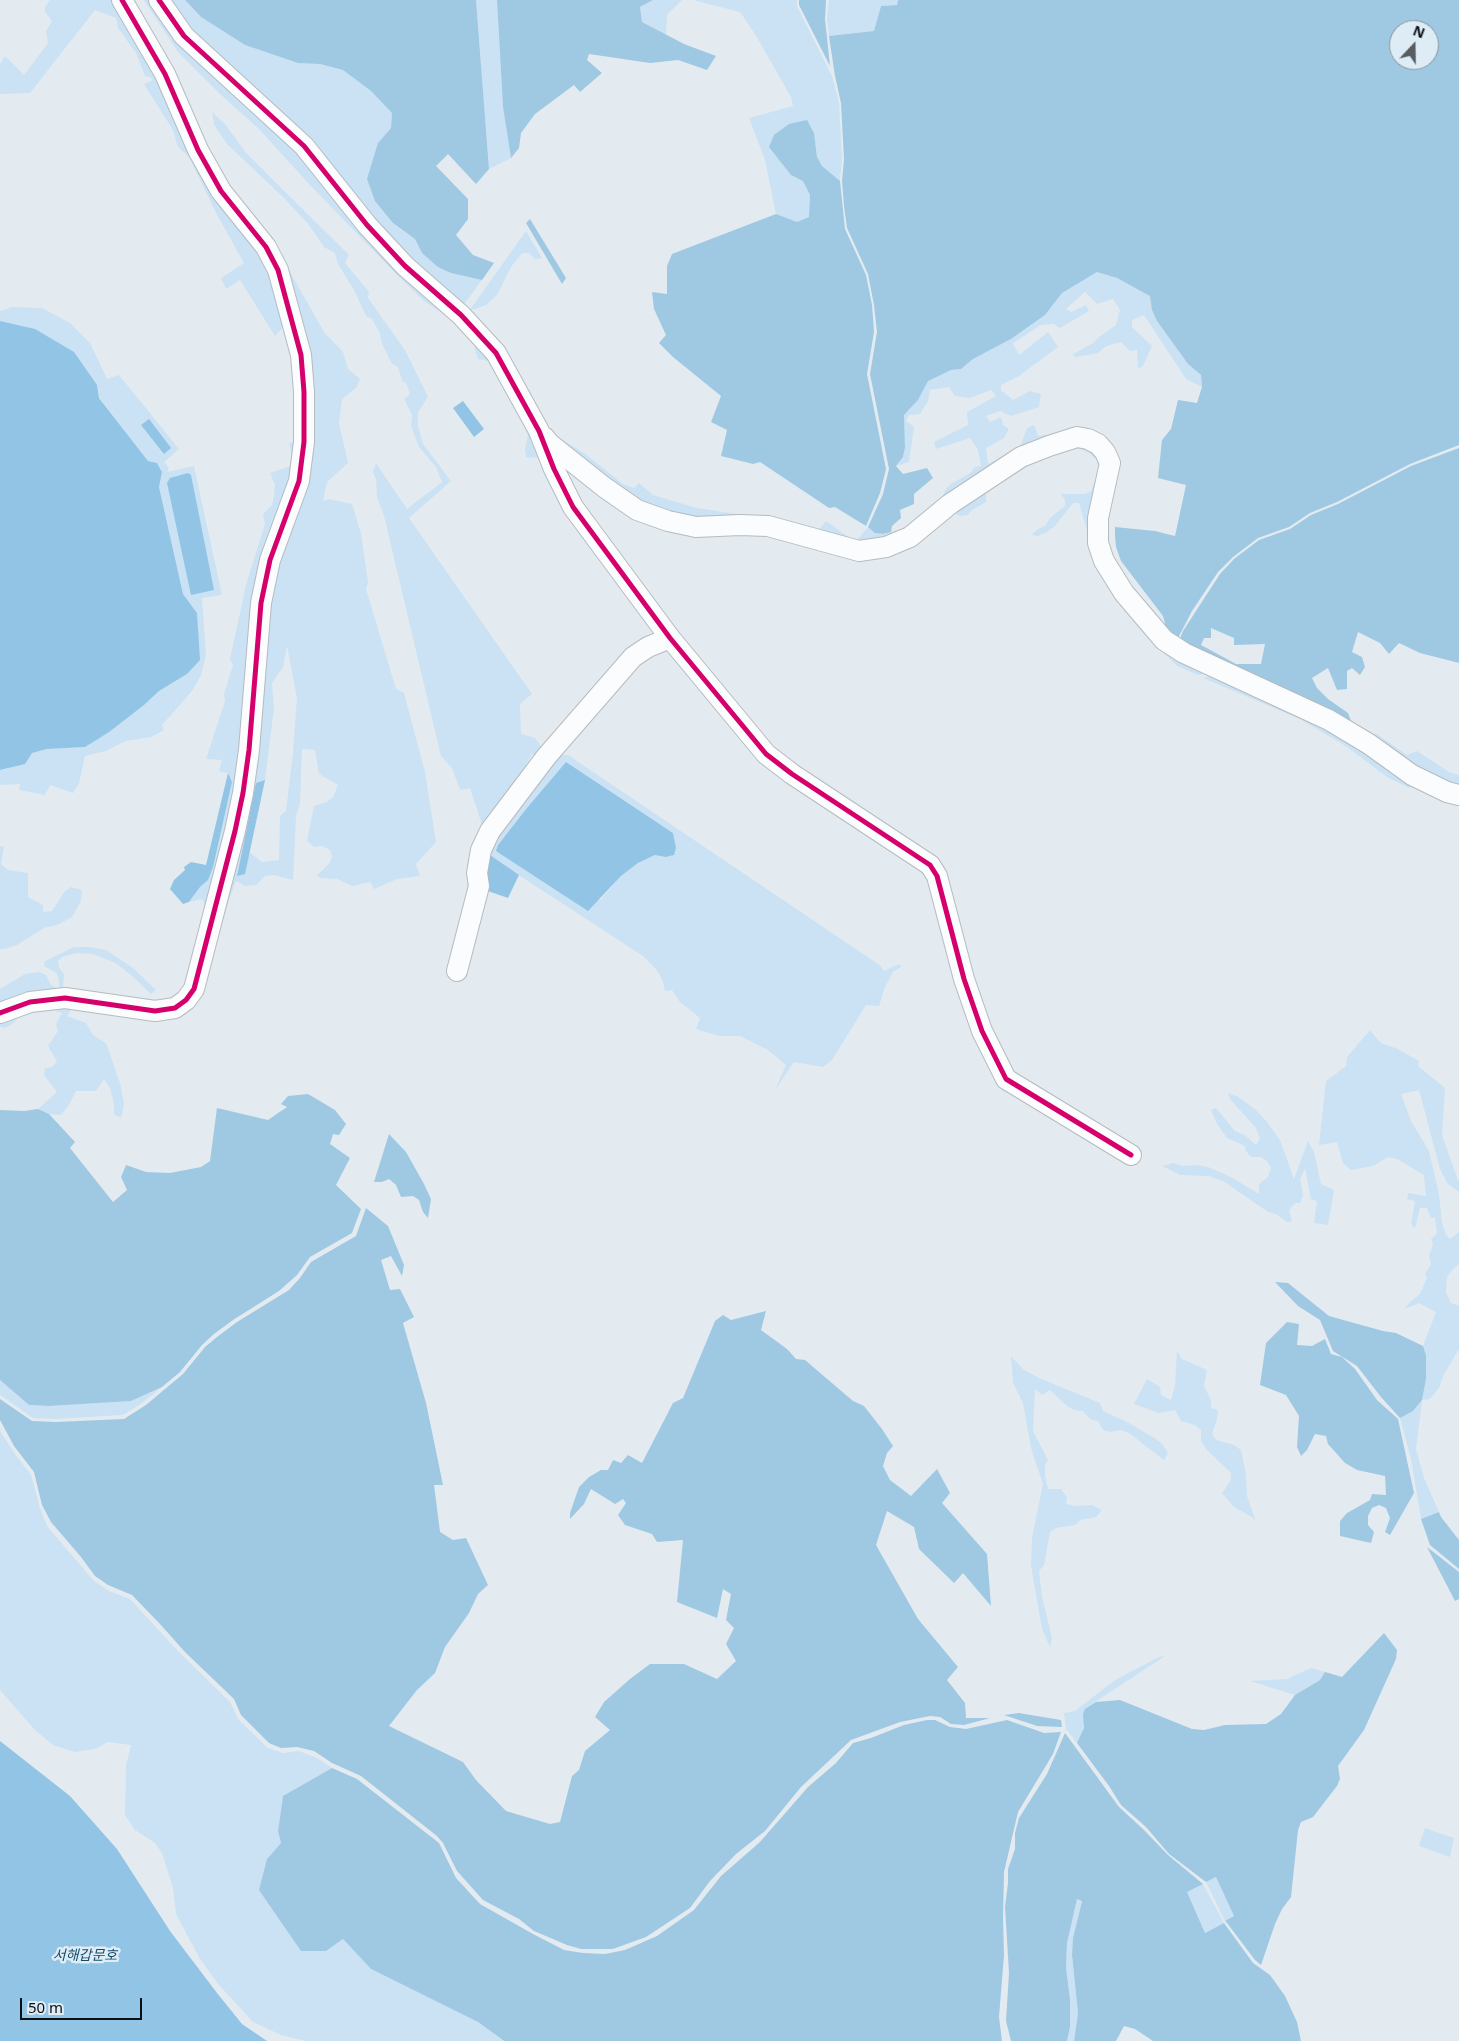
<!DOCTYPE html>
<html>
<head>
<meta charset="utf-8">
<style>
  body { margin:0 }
  #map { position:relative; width:1459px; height:2041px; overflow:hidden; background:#e4ebf0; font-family:"Noto Sans",sans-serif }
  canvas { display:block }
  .north { position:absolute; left:1389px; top:20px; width:50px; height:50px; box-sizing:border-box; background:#deecf6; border:1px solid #8a949b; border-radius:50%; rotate:21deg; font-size:14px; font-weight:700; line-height:20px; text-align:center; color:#0b1013 }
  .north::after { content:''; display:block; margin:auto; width:18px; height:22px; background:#575d60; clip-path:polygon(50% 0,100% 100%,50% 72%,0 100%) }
  .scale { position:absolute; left:20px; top:1998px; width:122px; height:22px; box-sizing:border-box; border:2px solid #0b1013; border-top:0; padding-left:6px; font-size:15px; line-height:18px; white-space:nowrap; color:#0b1013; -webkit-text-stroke:4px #deecf6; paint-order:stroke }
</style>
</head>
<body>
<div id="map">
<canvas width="1459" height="2041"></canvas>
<div class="north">N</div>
<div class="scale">50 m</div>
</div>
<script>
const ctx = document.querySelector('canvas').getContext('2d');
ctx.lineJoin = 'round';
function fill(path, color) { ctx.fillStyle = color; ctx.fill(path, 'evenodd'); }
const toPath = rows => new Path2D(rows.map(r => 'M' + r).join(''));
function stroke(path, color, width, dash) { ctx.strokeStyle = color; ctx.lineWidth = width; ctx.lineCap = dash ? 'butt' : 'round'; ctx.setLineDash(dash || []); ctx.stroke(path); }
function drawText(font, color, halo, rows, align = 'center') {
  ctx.font = font + ' "Noto Sans","Noto Sans KR",sans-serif'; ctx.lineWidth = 5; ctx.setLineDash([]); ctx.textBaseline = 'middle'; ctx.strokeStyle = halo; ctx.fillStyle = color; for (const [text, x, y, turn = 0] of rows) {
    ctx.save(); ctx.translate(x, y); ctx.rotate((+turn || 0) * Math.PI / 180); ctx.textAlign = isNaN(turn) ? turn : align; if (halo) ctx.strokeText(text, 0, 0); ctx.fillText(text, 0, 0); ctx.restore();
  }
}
const green = toPath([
  [50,0,121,0,264,249,286,324,275,336,240,280,226,289,221,278,244,263,216,213,189,157,178,147,173,130,144,84,153,80,150,77,145,76,136,53,118,28,116,18,95,10,30,93,0,94,0,64,5,56,24,75,48,43,46,31,52,21,45,12,45,7],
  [144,0,155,0,181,38,268,116,301,149,364,227,403,268,459,318,493,356,536,433,552,473,572,511,660,632,659,636,570,514,543,463,538,458,526,457,525,449,528,436,524,421,493,362,478,359,474,345,467,334,448,317,424,301,398,276,308,183,259,129,220,94,178,52],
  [168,0,185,0,201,17,245,45,298,63,320,64,343,70,371,91,392,113,391,128,378,143,393,223,415,239,422,253,451,273,482,280,464,304,457,307,214,60],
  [476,0,497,0,503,107,511,158,489,169],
  [653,0,682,0,667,15,666,35,642,22,640,7],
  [693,0,797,0,797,6,832,76,839,103,842,159,840,181,822,166,817,157,814,133,791,175,803,181,810,195,809,217,797,222,776,214,765,160,749,118,793,106,791,97,755,34,740,12],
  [829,0,898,0,897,5,881,6,874,31,829,36,827,19],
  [212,112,225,124,246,153,349,255,345,263,369,292,368,298,405,350,428,397,418,412,418,426,423,444,451,481,409,518,532,694,520,704,521,734,535,738,546,753,541,757,532,754,514,786,483,828,470,788,460,790,452,768,441,756,384,516,377,497,376,479,373,472,376,463,407,509,442,482,436,467,419,447,411,426,412,415,404,399,410,394,406,383,402,381,398,367,392,364,382,344,380,333,372,319,366,316,355,292,338,264,335,253,324,247,309,225,284,198,228,145,214,125],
  [526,231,542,258,535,259,529,253,522,253,511,267,497,295,486,305,469,311],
  [285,263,324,332,343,352,348,369,360,379,357,387,342,399,339,423,348,463,327,482,323,501,329,499,352,504,361,534,368,582,366,589,396,689,404,693,425,772,436,842,416,864,420,876,397,879,374,889,370,882,352,886,337,879,320,878,317,875,324,869,330,862,332,856,330,850,322,846,314,847,307,841,314,806,327,802,333,797,338,785,319,774,315,750,302,749,300,803,296,816,293,880,274,875,265,876,256,885,245,886,236,881,229,900,206,980,264,608,302,481],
  [287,646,297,698,293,752,286,811,280,816,279,860,262,862,249,852,245,874,237,875,256,783,265,780,274,708,272,683,283,667],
  [1097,272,1117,278,1151,296,1152,310,1157,321,1188,364,1201,375,1202,387,1186,379,1144,315,1132,320,1132,327,1152,346,1143,366,1138,369,1137,350,1130,351,1121,342,1106,346,1098,353,1076,357,1072,355,1093,343,1099,337,1116,325,1120,310,1113,299,1097,304,1085,292,1066,309,1071,312,1086,305,1089,311,1060,328,1054,324,1041,325,1013,343,1019,355,1048,332,1058,347,1019,376,1001,385,1001,390,1013,400,1030,391,1041,394,1039,407,1011,416,1000,411,986,416,990,422,1001,417,1003,425,1009,429,1004,438,986,448,988,464,1020,447,1027,428,1034,425,1038,436,1072,431,1089,433,1105,439,1116,455,1112,488,1104,524,1104,544,1107,554,1129,592,1162,630,1177,640,1176,642,1161,631,1127,593,1105,555,1102,545,1101,524,1110,488,1114,456,1103,441,1095,438,1082,435,1074,435,1046,444,1017,457,948,501,906,536,884,544,871,545,865,544,858,539,868,527,875,533,883,534,910,527,942,499,945,490,951,484,970,473,975,467,981,466,978,450,970,438,936,449,934,442,968,425,967,412,996,396,991,390,970,398,955,396,949,387,930,390,928,401,920,414,909,415,906,421,914,427,909,462,896,466,903,457,905,448,904,415,918,400,928,380,951,370,961,369,973,359,1011,339,1045,315,1062,293],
  [12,307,42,308,70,323,90,343,107,379,119,375,179,449,164,462,169,468,167,472,194,466,222,595,202,598,206,655,201,675,192,691,162,725,164,730,151,737,126,741,106,751,85,756,79,783,73,793,50,785,45,795,19,790,20,784,0,785,0,770,7,769,32,753,47,749,85,747,144,705,159,691,187,674,198,636,197,613,183,594,159,487,162,471,157,463,148,461,99,397,97,385,8,324,0,321,0,311],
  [542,427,584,453,623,484,634,488,639,483,653,495,697,508,769,519,813,529,820,528,826,521,858,544,717,523,643,505],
  [301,440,283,514,245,755,205,911,203,899,189,902,200,887,208,880,232,782,228,773,219,771,222,760,206,759,225,701,224,694,233,665,230,659,246,585,265,524,263,514,272,505,274,496,275,485,270,473,294,465,289,443],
  [1078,441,1099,450,1105,571,1214,672,1198,675,1177,666,1144,634,1117,599,1097,566,1079,503,1073,503,1055,526,1047,532,1038,536,1031,535,1038,529,1045,526,1051,517,1065,506,1065,500,1061,494,1085,494,1091,491,1099,469,1096,459,1089,453,1080,449,1070,449,1032,464,991,488,986,494,986,502,972,510,968,515,960,516,954,513,915,546,902,551,1015,465],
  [1179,641,1370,736,1377,734,1407,755,1417,751,1449,772,1459,775,1459,787,1453,789],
  [1219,674,1292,705,1418,783,1409,788,1387,777,1347,747,1300,719,1203,678],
  [561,755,568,755,881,966,884,971,899,964,901,967,893,972,885,987,879,1006,866,1005,832,1060,823,1067,794,1062,775,1090,786,1065,768,1050,740,1036,719,1036,696,1029,700,1018,679,1001,672,990,665,991,662,979,656,969,643,956,491,857,484,851,492,831],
  [566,762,673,833,676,848,674,855,666,857,655,855,638,863,621,876,600,900,498,845],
  [0,846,4,847,1,864,8,870,28,873,28,897,43,905,43,912,52,911,65,891,71,887,82,890,81,901,72,917,57,925,44,928,17,945,4,949,0,949],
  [74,947,90,947,106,950,133,968,156,990,151,994,131,975,117,964,108,960,93,954,76,953,62,957,58,961,59,967,64,974,63,992,0,1009,0,989,25,974,39,972,46,975,51,985,59,989,59,980,57,973,44,966,45,961],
  [68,1001,71,1010,67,1016,86,1023,93,1035,106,1043,120,1083,124,1104,121,1118,114,1114,114,1104,110,1088,104,1079,96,1091,76,1091,69,1105,61,1115,49,1114,38,1109,57,1092,44,1075,45,1068,52,1067,57,1061,48,1046,58,1031,56,1024,62,1013,53,1010,36,1012,17,1019,11,1025,4,1028,0,1027,0,1016],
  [1370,1030,1381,1043,1398,1049,1419,1061,1418,1066,1445,1088,1442,1135,1459,1183,1459,1192,1448,1184,1440,1169,1419,1090,1401,1094,1411,1121,1429,1151,1439,1194,1442,1223,1446,1235,1450,1239,1459,1232,1459,1264,1453,1269,1447,1277,1446,1292,1451,1303,1459,1306,1459,1349,1443,1376,1439,1388,1430,1399,1422,1400,1416,1449,1424,1478,1439,1512,1421,1519,1411,1459,1400,1418,1413,1411,1422,1400,1426,1379,1426,1355,1423,1346,1436,1312,1419,1303,1405,1309,1409,1303,1420,1294,1427,1278,1425,1274,1431,1264,1429,1256,1433,1245,1431,1239,1437,1233,1435,1218,1431,1218,1427,1208,1420,1208,1415,1228,1411,1224,1415,1201,1407,1199,1408,1193,1426,1196,1424,1175,1397,1159,1388,1157,1373,1166,1351,1170,1343,1163,1337,1142,1319,1145,1326,1081,1346,1066,1347,1057],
  [1228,1093,1239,1097,1257,1111,1267,1122,1280,1140,1294,1179,1308,1141,1314,1152,1321,1184,1334,1190,1328,1225,1314,1223,1317,1201,1311,1199,1305,1168,1300,1180,1303,1195,1300,1203,1295,1203,1289,1210,1292,1221,1287,1222,1276,1214,1268,1212,1223,1181,1208,1176,1180,1175,1162,1166,1173,1163,1183,1166,1197,1165,1208,1167,1231,1177,1259,1194,1259,1184,1268,1177,1271,1168,1267,1161,1261,1157,1251,1157,1246,1151,1245,1146,1227,1138,1217,1124,1211,1110,1216,1108,1235,1131,1246,1136,1256,1145,1260,1139,1256,1128,1230,1099],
  [1177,1351,1182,1359,1207,1370,1204,1386,1211,1400,1211,1408,1218,1410,1217,1419,1212,1434,1216,1440,1234,1445,1241,1450,1246,1475,1247,1496,1256,1522,1252,1517,1234,1507,1222,1493,1231,1480,1231,1473,1207,1450,1201,1441,1201,1430,1195,1425,1181,1421,1175,1410,1159,1413,1134,1404,1147,1379,1160,1387,1161,1395,1171,1400,1175,1386],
  [1011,1356,1024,1370,1039,1378,1100,1403,1103,1411,1129,1423,1156,1439,1163,1445,1168,1453,1164,1460,1129,1433,1121,1430,1110,1432,1103,1430,1099,1422,1090,1419,1083,1411,1074,1410,1067,1406,1050,1390,1042,1395,1035,1389,1033,1431,1048,1460,1045,1465,1045,1476,1048,1489,1061,1489,1067,1497,1066,1504,1075,1506,1092,1505,1102,1510,1096,1517,1080,1520,1075,1525,1056,1528,1050,1532,1044,1565,1039,1571,1042,1597,1052,1638,1050,1647,1042,1629,1031,1566,1032,1538,1043,1484,1031,1448,1023,1403,1013,1383],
  [0,1380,29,1405,49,1406,131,1401,162,1387,141,1404,123,1415,54,1419,33,1418,0,1395],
  [0,1431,15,1454,31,1475,40,1508,47,1526,94,1581,109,1591,130,1599,177,1650,230,1702,238,1719,268,1748,283,1753,299,1751,317,1758,332,1768,283,1796,278,1831,281,1843,267,1859,326,1951,343,1939,371,1969,478,2022,503,2041,306,2041,281,2035,253,2022,219,1985,200,1959,176,1914,173,1888,162,1853,155,1843,135,1830,125,1815,126,1766,131,1745,108,1742,95,1749,75,1752,53,1745,35,1730,0,1690],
  [1165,1656,1089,1706,1082,1733,1077,1743,1066,1729,1064,1713,1075,1711,1115,1680,1159,1657],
  [1311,1668,1325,1672,1320,1680,1295,1695,1250,1681,1287,1679],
  [1425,1828,1454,1838,1450,1857,1419,1846],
  [1216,1877,1234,1916,1225,1921,1206,1882],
  [1203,1884,1224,1923,1205,1933,1187,1892],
  [1077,1899,1082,1900,1073,1938,1072,1956,1078,2013,1074,2041,1067,2041,1070,2027,1070,1999,1066,1968,1067,1943]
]);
const forest = toPath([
  [185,0,476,0,489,169,476,184,448,154,436,166,468,199,468,219,456,235,473,255,494,263,482,280,451,273,438,267,422,253,415,239,393,223,375,201,367,179,378,143,391,128,392,113,371,91,343,70,320,64,298,63,245,45,201,17],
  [497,0,653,0,640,7,642,22,684,44,716,56,707,70,678,60,650,63,589,54,587,60,602,73,580,92,574,85,535,114,521,133,519,148,511,158,503,107],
  [799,0,826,0,825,19,830,66,799,5],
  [898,0,1459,0,1459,445,1410,464,1337,502,1310,513,1289,527,1258,538,1233,557,1218,572,1192,611,1177,640,1162,630,1165,623,1163,616,1121,561,1116,547,1115,536,1115,527,1155,531,1175,536,1186,485,1158,478,1162,440,1171,429,1178,400,1197,403,1202,387,1201,375,1188,364,1157,321,1152,310,1150,296,1117,278,1097,272,1062,293,1045,315,1011,339,973,359,961,369,951,370,928,381,918,400,904,415,905,448,903,457,896,466,903,474,927,468,933,478,914,494,914,504,900,510,901,518,892,526,891,532,883,534,875,533,868,527,883,494,889,469,870,374,877,332,874,305,868,274,847,228,844,206,842,181,844,159,841,103,835,76,829,36,874,31,881,6,897,5],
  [1399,30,1429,30,1429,60,1399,60],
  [807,120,814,133,817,157,822,166,840,181,845,229,866,275,872,305,874,332,867,374,886,469,880,493,866,526,835,507,829,508,760,462,753,464,721,456,727,430,711,422,721,396,673,357,659,343,666,335,654,309,652,292,667,294,667,266,672,254,776,214,797,222,809,217,810,195,803,181,791,175,769,147,774,135,789,124],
  [530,219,566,278,562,284,526,223],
  [1459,448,1459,663,1420,653,1399,643,1389,654,1380,643,1358,632,1352,652,1362,657,1365,667,1360,675,1352,668,1347,671,1347,689,1337,690,1328,668,1312,678,1317,688,1328,699,1348,713,1353,726,1179,641,1183,631,1220,574,1234,559,1259,540,1290,529,1311,515,1338,504,1411,466],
  [1211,628,1234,638,1234,645,1265,644,1261,664,1236,664,1201,645,1204,638,1211,638],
  [308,1094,335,1110,346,1124,339,1135,333,1134,330,1144,350,1158,336,1185,361,1209,352,1233,310,1257,297,1275,279,1291,233,1320,214,1334,202,1345,180,1372,162,1387,131,1401,49,1406,29,1405,0,1380,0,1110,24,1111,38,1109,49,1114,75,1142,70,1148,113,1202,127,1190,121,1177,126,1165,146,1172,170,1173,201,1167,210,1161,217,1108,268,1120,287,1107,281,1104,288,1096],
  [389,1134,406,1152,424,1184,431,1199,428,1218,423,1212,419,1200,413,1196,401,1197,396,1185,389,1179,382,1182,374,1182],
  [366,1208,388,1226,404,1265,402,1276,391,1256,381,1260,390,1290,400,1289,414,1317,403,1323,426,1403,443,1485,434,1485,440,1532,453,1540,466,1538,488,1585,478,1594,469,1613,445,1647,435,1673,417,1690,389,1726,463,1762,476,1780,506,1811,550,1824,560,1822,572,1776,579,1770,585,1751,610,1730,595,1717,604,1702,630,1679,650,1664,684,1664,717,1679,736,1661,726,1644,734,1628,726,1620,731,1594,723,1589,717,1618,677,1602,683,1540,657,1542,652,1534,625,1525,618,1515,626,1503,623,1499,615,1504,591,1489,584,1504,570,1519,570,1513,579,1487,589,1477,601,1470,608,1470,613,1460,621,1463,628,1455,642,1463,673,1403,683,1398,715,1321,723,1315,731,1320,766,1311,761,1330,787,1349,796,1359,805,1360,853,1401,864,1406,882,1429,893,1446,887,1453,883,1466,890,1480,911,1496,937,1469,950,1493,942,1503,987,1554,991,1606,963,1573,954,1583,919,1549,914,1527,887,1511,876,1545,918,1619,958,1667,947,1680,965,1703,966,1718,990,1718,964,1725,951,1724,940,1717,930,1716,900,1722,851,1740,801,1787,765,1831,736,1854,710,1881,690,1908,646,1937,613,1949,581,1949,567,1945,534,1931,519,1919,483,1900,457,1871,443,1843,437,1836,361,1776,332,1763,314,1751,297,1747,281,1748,269,1743,241,1715,234,1699,185,1652,160,1624,132,1595,108,1585,95,1576,81,1557,51,1522,42,1505,34,1472,14,1446,0,1420,0,1399,32,1421,56,1422,124,1419,146,1405,183,1374,205,1347,217,1337,237,1322,289,1290,300,1278,311,1262,356,1236],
  [1275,1282,1288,1283,1329,1316,1383,1331,1396,1333,1423,1346,1426,1355,1426,1379,1422,1400,1413,1411,1400,1418,1381,1397,1357,1366,1333,1351,1320,1320,1298,1306],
  [1287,1322,1299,1324,1297,1345,1312,1346,1325,1339,1331,1354,1342,1357,1355,1369,1377,1400,1398,1419,1414,1493,1390,1535,1385,1532,1390,1518,1386,1508,1379,1505,1372,1508,1368,1516,1368,1525,1374,1532,1371,1543,1340,1536,1340,1521,1347,1513,1370,1500,1372,1494,1386,1495,1385,1476,1357,1470,1345,1463,1328,1444,1326,1436,1315,1434,1307,1450,1301,1456,1297,1447,1299,1416,1286,1395,1260,1385,1266,1343],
  [1439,1512,1441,1517,1459,1540,1459,1569,1430,1545,1421,1519],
  [1427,1547,1459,1572,1459,1599,1455,1601],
  [1384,1633,1397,1650,1396,1659,1364,1730,1338,1766,1340,1779,1337,1786,1313,1817,1301,1822,1298,1830,1291,1897,1282,1909,1275,1924,1261,1965,1255,1960,1227,1923,1225,1921,1234,1916,1216,1877,1206,1882,1169,1854,1146,1827,1121,1805,1109,1786,1077,1743,1084,1728,1083,1714,1085,1709,1096,1702,1120,1700,1192,1729,1204,1730,1225,1725,1266,1724,1281,1714,1295,1695,1320,1680,1325,1672,1342,1677],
  [1019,1713,1061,1720,1062,1727,1037,1726,1004,1715],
  [927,1720,935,1720,950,1727,966,1729,1007,1720,1044,1733,1061,1732,1053,1754,1018,1812,1004,1872,1003,1917,1004,1955,999,2017,1002,2041,504,2041,478,2022,371,1969,343,1939,326,1951,301,1951,259,1890,267,1859,281,1843,278,1831,283,1796,332,1768,357,1779,439,1843,456,1878,480,1904,533,1934,564,1950,583,1953,605,1954,625,1950,657,1936,694,1910,721,1876,760,1842,808,1787,836,1763,853,1743,871,1738,904,1725],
  [1065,1733,1119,1807,1144,1830,1168,1855,1203,1884,1187,1892,1205,1933,1224,1923,1253,1963,1270,1975,1285,1996,1297,2022,1301,2041,1153,2041,1135,2029,1124,2026,1116,2041,1074,2041,1078,2013,1072,1955,1073,1938,1082,1901,1077,1899,1067,1943,1066,1968,1070,1999,1070,2027,1067,2041,1011,2041,1006,2021,1009,1973,1005,1907,1008,1883,1008,1869,1015,1849,1015,1833,1019,1818,1047,1774]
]);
const water = toPath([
  [0,321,35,329,74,352,97,385,99,398,148,461,157,463,162,472,159,487,183,594,197,613,200,660,187,674,159,691,144,705,109,732,85,747,47,749,32,753,25,764,0,770],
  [463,401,484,429,474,437,453,408],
  [149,419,171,448,164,454,141,425],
  [188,473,191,475,214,590,191,595,167,483,170,478],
  [566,762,673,833,676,848,674,855,666,857,655,855,638,863,621,876,588,911,496,851,498,845,527,808],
  [228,773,232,782,213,867,208,880,200,887,189,902,183,904,170,889,174,880,185,870,184,867,191,862,206,865],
  [265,780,245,874,237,876,256,783],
  [484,851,519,875,508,898,482,889],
  [0,1741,70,1796,117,1849,170,1931,217,1993,242,2024,267,2041,0,2041]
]);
const minor = toPath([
  [159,0,184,36,304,146,367,225,405,266,461,315,496,353,539,431,554,469,573,507,670,638,766,754,792,774,930,865,937,876,964,979,982,1031,1006,1079,1131,1155],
  [544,437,550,444,604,487,637,510,668,521,696,527,740,525,768,526,859,551,886,547,910,537,950,504,1021,457,1049,446,1077,437,1088,439,1098,444,1105,452,1110,463,1098,518,1098,543,1104,561,1124,593,1164,640,1184,653,1329,720,1369,744,1412,775,1447,792,1459,795],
  [457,971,479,886,477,873,481,850,490,831,546,757,633,657,648,647,670,638],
  [0,1013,30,1002,65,998,155,1011,175,1008,186,1000,194,989,235,831,243,793,249,750,261,603,270,560,299,481,304,442,304,392,301,355,278,270,266,247,221,191,198,150,165,74,122,0]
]);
const cycleway = toPath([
  [159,0,184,36,304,146,367,225,405,266,461,315,496,353,539,431,554,469,573,507,670,638,766,754,792,774,930,865,937,876,964,979,982,1031,1006,1079,1131,1155],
  [0,1013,30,1002,65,998,155,1011,175,1008,186,1000,194,989,235,831,243,793,249,750,261,603,270,560,299,481,304,442,304,392,301,355,278,270,266,247,221,191,198,150,165,74,122,0]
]);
const waterNames = [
  ["서해갑문호",85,1956]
];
fill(green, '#cae2f3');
fill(forest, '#9fc8e3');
fill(water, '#92c4e5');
stroke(minor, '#b5bbbf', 22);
stroke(minor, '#fbfcfd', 20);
stroke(cycleway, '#d6006c', 5);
drawText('italic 14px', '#144a69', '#deecf6', waterNames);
</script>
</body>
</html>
